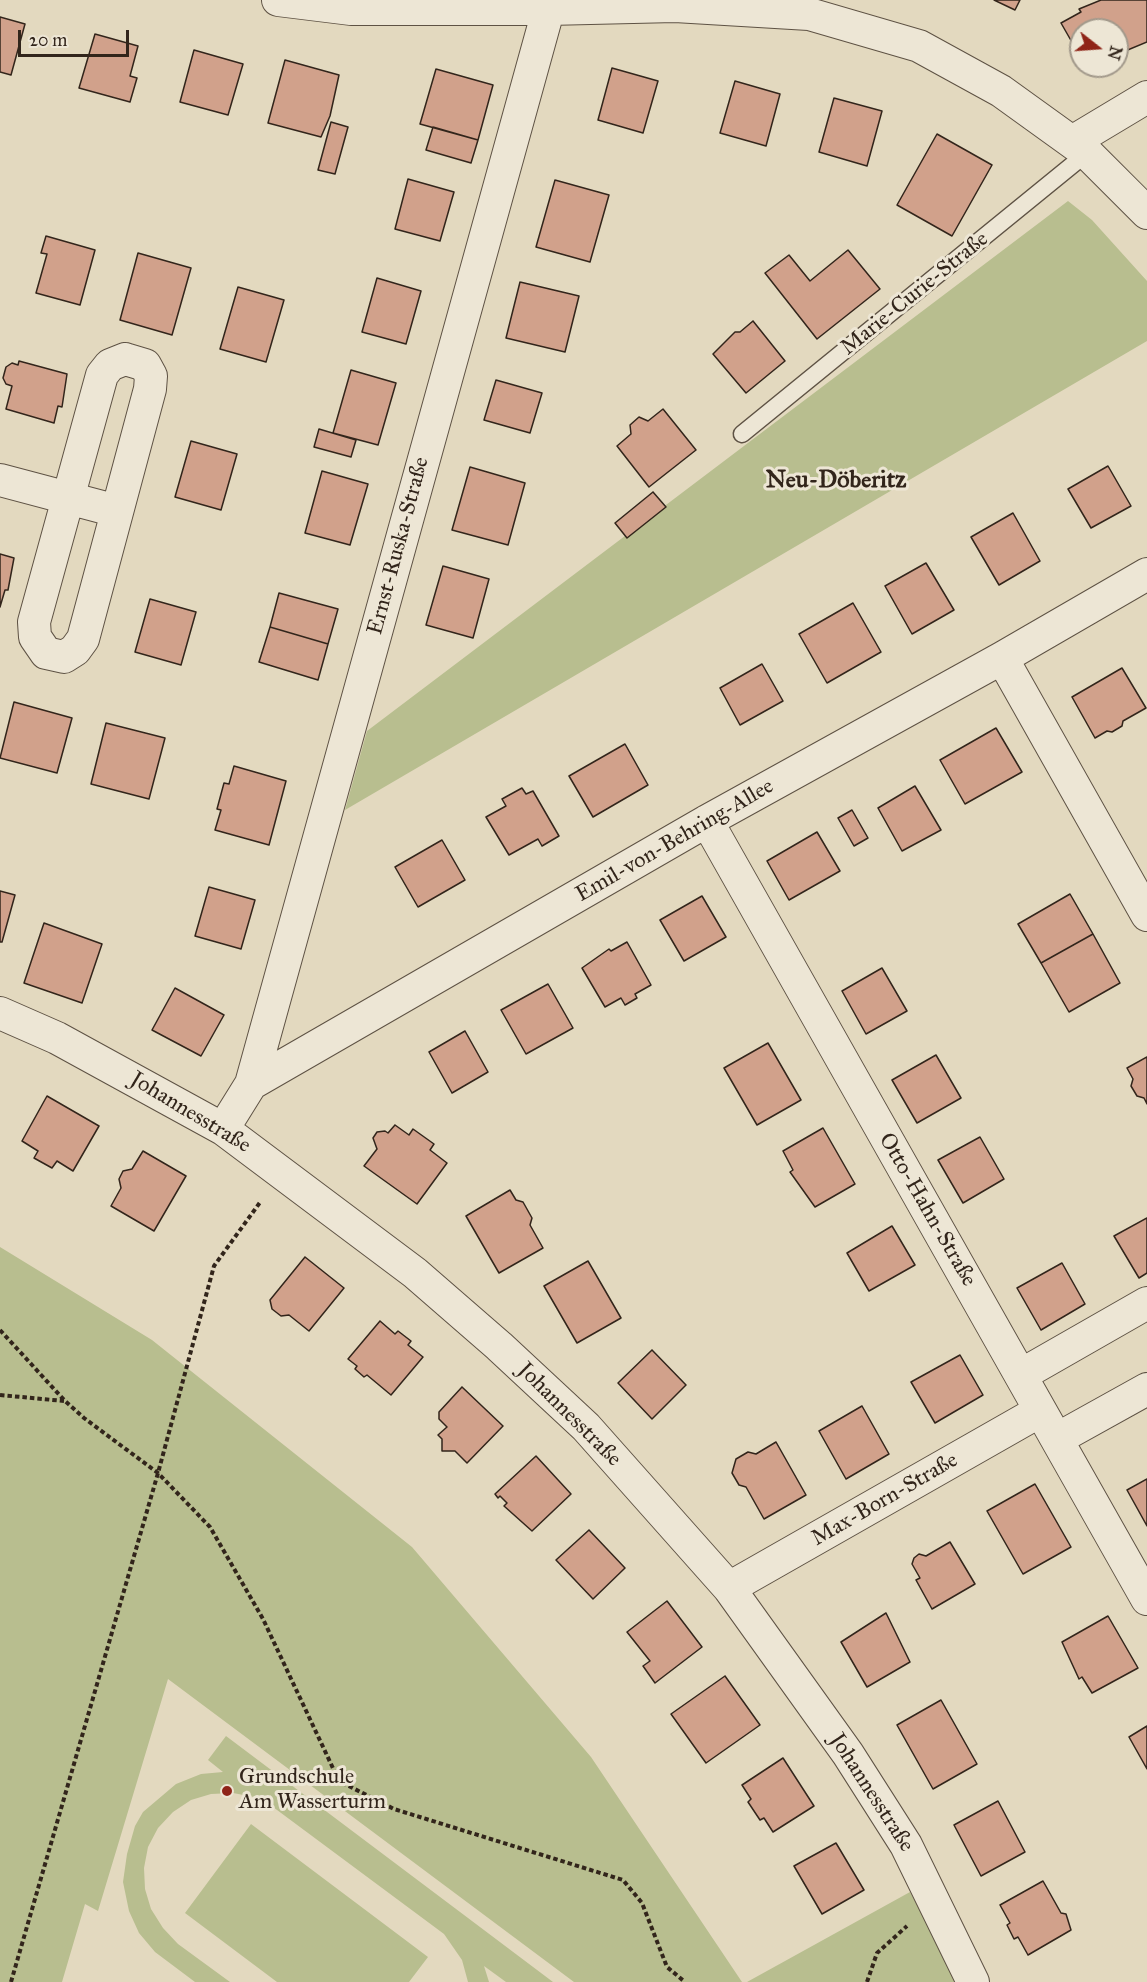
<!DOCTYPE html>
<html>
<head>
<meta charset="utf-8">
<style>
  body { margin:0 }
  #map { position:relative; width:1147px; height:1982px; overflow:hidden; background:#e3d9bf; font-family:"IM FELL Great Primer",serif }
  canvas { display:block }
  .north { position:absolute; left:1069px; top:18px; width:60px; height:60px; box-sizing:border-box; background:#ede6d5; border:2px solid #a2998b; border-radius:50%; rotate:107deg; font-size:16px; font-weight:700; line-height:24px; text-align:center; color:#32251b }
  .north::after { content:''; display:block; margin:auto; width:21px; height:27px; background:#8f2418; clip-path:polygon(50% 0,100% 100%,50% 72%,0 100%) }
  .scale { position:absolute; left:18px; top:30px; width:111px; height:27px; box-sizing:border-box; border:3px solid #32251b; border-top:0; padding-left:8px; font-size:18px; line-height:21px; white-space:nowrap; color:#32251b; -webkit-text-stroke:4px #ede6d5; paint-order:stroke }
</style>
</head>
<body>
<div id="map">
<canvas width="1147" height="1982"></canvas>
<div class="north">N</div>
<div class="scale">20 m</div>
</div>
<script>
const ctx = document.querySelector('canvas').getContext('2d');
ctx.lineJoin = 'round';
function fill(path, color) { ctx.fillStyle = color; ctx.fill(path, 'evenodd'); }
const toPath = rows => new Path2D(rows.map(r => 'M' + r).join(''));
function stroke(path, color, width, dash) { ctx.strokeStyle = color; ctx.lineWidth = width; ctx.lineCap = dash ? 'butt' : 'round'; ctx.setLineDash(dash || []); ctx.stroke(path); }
function drawText(font, color, halo, rows, align = 'center') {
  ctx.font = font + ' "IM FELL Great Primer",serif'; ctx.lineWidth = 6; ctx.setLineDash([]); ctx.textBaseline = 'middle'; ctx.strokeStyle = halo; ctx.fillStyle = color; for (const [text, x, y, turn = 0] of rows) {
    ctx.save(); ctx.translate(x, y); ctx.rotate((+turn || 0) * Math.PI / 180); ctx.textAlign = isNaN(turn) ? turn : align; if (halo) ctx.strokeText(text, 0, 0); ctx.fillText(text, 0, 0); ctx.restore();
  }
}
const green = toPath([
  [1068,201,1092,220,1147,281,1147,341,345,810,367,731],
  [0,1247,152,1340,412,1547,591,1757,742,1982,574,1982,168,1679,98,1911,85,1904,62,1982,0,1982],
  [226,1736,472,1921,553,1982,506,1982,484,1966,489,1982,468,1982,462,1960,444,1934,273,1807,254,1797,233,1793,211,1794,191,1800,173,1812,158,1828,148,1847,144,1868,145,1889,151,1909,163,1928,178,1944,230,1982,195,1982,155,1952,139,1933,129,1911,123,1882,127,1854,135,1826,143,1812,176,1784,201,1774,223,1772,208,1760],
  [251,1824,428,1957,409,1982,277,1982,185,1913],
  [910,1892,957,1982,747,1982]
]);
const building = toPath([
  [994,0,1020,0,1015,10,994,0],
  [1101,0,1147,0,1147,42,1118,54,1120,57,1117,59,1117,30,1081,30,1081,58,1061,23,1081,12,1079,9,1101,0],
  [0,17,25,24,11,75,0,72,0,17],
  [95,34,138,46,130,76,137,78,130,102,79,88,95,34],
  [194,50,243,64,228,115,180,102,194,50],
  [285,60,339,75,330,116,321,137,268,123,285,60],
  [612,68,658,81,643,133,598,120,612,68],
  [436,69,493,85,478,140,420,124,436,69],
  [735,81,780,94,766,146,720,133,735,81],
  [834,98,882,111,867,166,819,152,834,98],
  [331,122,348,127,335,174,318,170,331,122],
  [433,127,478,140,471,163,426,150,433,127],
  [937,134,992,165,952,236,897,205,937,134],
  [408,179,454,192,440,241,395,229,408,179],
  [555,180,609,195,590,262,536,247,555,180],
  [46,236,95,250,80,305,36,293,47,254,41,253,46,236],
  [848,250,880,289,817,339,765,273,789,255,810,281,848,250],
  [138,253,191,268,172,335,120,320,138,253],
  [377,278,421,291,406,344,362,332,377,278],
  [520,282,579,296,565,352,506,338,520,282],
  [238,287,284,300,266,362,220,349,238,287],
  [753,321,785,361,746,393,713,354,735,332,740,332,753,321],
  [19,361,67,374,62,407,58,406,54,423,6,409,12,386,6,384,3,378,6,367,12,363,18,365,19,361],
  [351,370,396,383,378,445,333,433,351,370],
  [496,380,542,393,530,433,484,420,496,380],
  [663,409,696,450,649,487,617,446,631,434,630,425,639,417,648,421,663,409],
  [319,429,356,440,351,457,314,447,319,429],
  [191,441,237,454,221,510,175,497,191,441],
  [1108,466,1131,506,1091,528,1068,489,1108,466],
  [470,467,525,483,508,545,452,530,470,467],
  [322,471,368,484,350,545,305,533,322,471],
  [653,492,666,507,627,538,615,523,653,492],
  [1013,513,1040,561,999,585,971,537,1013,513],
  [0,554,14,558,8,590,5,590,0,607,0,554],
  [926,563,954,610,912,634,885,586,926,563],
  [443,566,489,579,473,638,426,625,443,566],
  [279,593,338,609,328,644,270,627,279,593],
  [150,599,196,612,181,665,135,652,150,599],
  [853,603,881,652,827,683,799,634,853,603],
  [270,627,328,644,318,680,259,662,270,627],
  [762,664,783,701,740,725,720,688,762,664],
  [1122,668,1146,708,1123,721,1122,726,1112,732,1107,731,1095,738,1072,697,1122,668],
  [14,702,72,718,57,773,0,758,14,702],
  [106,723,165,738,149,799,91,784,106,723],
  [996,728,1022,772,965,804,940,760,996,728],
  [625,744,648,785,593,817,569,776,625,744],
  [234,766,286,781,269,845,215,830,221,810,217,809,224,783,229,784,234,766],
  [915,786,941,830,902,851,878,808,915,786],
  [522,788,526,794,533,791,559,836,542,846,538,839,509,855,486,817,506,806,502,799,522,788],
  [852,810,868,838,854,846,838,818,852,810],
  [817,832,840,871,789,900,767,861,817,832],
  [442,840,465,880,418,907,395,867,442,840],
  [209,887,255,900,241,949,195,936,209,887],
  [0,891,15,895,2,942,0,942,0,891],
  [1070,894,1093,934,1041,963,1018,924,1070,894],
  [702,896,726,937,684,961,660,920,702,896],
  [44,923,102,944,82,1003,24,983,44,923],
  [1093,934,1120,983,1069,1012,1041,963,1093,934],
  [627,942,651,985,635,994,637,998,625,1005,621,998,605,1007,582,968,609,949,611,951,627,942],
  [882,968,907,1011,866,1034,842,991,882,968],
  [548,984,573,1028,526,1054,501,1010,548,984],
  [175,988,224,1015,201,1056,152,1030,175,988],
  [465,1031,488,1072,452,1093,429,1052,465,1031],
  [768,1043,801,1100,757,1125,724,1068,768,1043],
  [936,1055,961,1098,917,1123,892,1080,936,1055],
  [1147,1057,1147,1104,1144,1098,1137,1096,1131,1086,1133,1079,1127,1068,1147,1057],
  [47,1096,99,1126,73,1171,57,1161,52,1168,34,1158,38,1151,22,1141,47,1096],
  [395,1125,409,1135,413,1129,434,1144,430,1150,447,1163,417,1204,364,1166,377,1149,373,1138,377,1132,385,1131,388,1133,395,1125],
  [823,1128,855,1184,815,1207,790,1172,793,1170,783,1151,823,1128],
  [980,1137,1004,1179,963,1203,938,1160,980,1137],
  [143,1151,186,1176,154,1231,111,1206,121,1188,119,1179,123,1171,132,1169,143,1151],
  [510,1190,516,1200,523,1202,532,1218,530,1225,543,1248,499,1273,466,1216,510,1190],
  [1147,1218,1147,1273,1139,1278,1114,1236,1147,1218],
  [892,1226,915,1265,869,1291,847,1253,892,1226],
  [305,1257,344,1288,309,1331,289,1315,281,1316,272,1309,270,1300,305,1257],
  [588,1261,621,1318,577,1343,544,1286,588,1261],
  [1062,1263,1085,1304,1041,1330,1017,1288,1062,1263],
  [380,1321,395,1334,398,1331,411,1341,408,1345,423,1357,391,1395,367,1375,364,1377,355,1369,357,1366,348,1359,380,1321],
  [652,1350,686,1385,652,1419,618,1383,652,1350],
  [960,1355,983,1395,935,1423,911,1382,960,1355],
  [462,1387,503,1426,467,1463,455,1451,442,1451,442,1439,438,1435,447,1427,439,1419,439,1412,462,1387],
  [862,1406,889,1454,846,1479,819,1431,862,1406],
  [776,1442,806,1495,764,1519,746,1487,739,1485,732,1473,736,1459,748,1452,756,1454,776,1442],
  [536,1456,571,1494,532,1531,504,1506,507,1503,500,1496,498,1498,495,1494,536,1456],
  [1147,1479,1147,1526,1127,1490,1147,1479],
  [1035,1484,1071,1547,1023,1574,987,1511,1035,1484],
  [589,1530,625,1568,593,1599,556,1560,589,1530],
  [950,1542,975,1584,932,1609,916,1580,920,1578,912,1564,914,1558,919,1554,926,1556,950,1542],
  [667,1601,702,1647,655,1683,643,1666,650,1661,627,1632,667,1601],
  [886,1613,910,1662,867,1687,841,1642,886,1613],
  [1108,1616,1138,1668,1092,1693,1082,1677,1079,1679,1062,1642,1108,1616],
  [725,1676,760,1725,706,1763,671,1714,725,1676],
  [941,1700,977,1764,933,1789,897,1725,941,1700],
  [1147,1726,1147,1769,1129,1737,1147,1726],
  [783,1758,814,1806,773,1832,764,1818,760,1820,748,1802,751,1799,742,1785,783,1758],
  [998,1801,1025,1852,981,1876,954,1825,998,1801],
  [836,1843,864,1890,822,1914,794,1866,836,1843],
  [1043,1881,1061,1913,1066,1914,1071,1930,1028,1955,1018,1937,1014,1939,1007,1925,1010,1923,1000,1905,1043,1881]
]);
const path = toPath([
  [0,1330,65,1401,84,1418,158,1473,210,1527,263,1619,339,1781,394,1809,623,1880,642,1903,667,1967,685,1982],
  [0,1395,64,1401],
  [11,1982,158,1473,214,1266,261,1201],
  [867,1982,877,1953,907,1926]
]);
const lane = toPath([
  [742,434,1087,153]
]);
const street = toPath([
  [278,0,351,9,548,9,675,6,809,14,919,46,1001,91,1087,153,1147,213],
  [1072,142,1147,97],
  [125,359,145,365,151,376,150,389,83,639,75,650,64,657,46,653,35,637,34,622,102,375,110,365,125,359],
  [0,480,117,511],
  [1002,658,1147,915],
  [707,821,1147,1599],
  [0,1013,57,1038,223,1129,415,1273,499,1346,586,1427,729,1588,848,1754,906,1845,973,1982],
  [251,1084,551,0],
  [223,1129,251,1084,707,821,1002,658,1147,574],
  [1021,1375,1147,1303],
  [1057,1439,1147,1389],
  [729,1588,1040,1411]
]);
const markers = [
  [227,1791,6,"#8f2418"]
];
const streetNames = [
  ["Marie-Curie-Straße",915,294,-39],
  ["Ernst-Ruska-Straße",399,546,-75],
  ["Emil-von-Behring-Allee",675,841,-30],
  ["Johannesstraße",190,1113,31],
  ["Otto-Hahn-Straße",927,1210,60],
  ["Johannesstraße",569,1415,45],
  ["Max-Born-Straße",885,1500,-30],
  ["Johannesstraße",871,1793,57]
];
const poiNames = [
  ["Grundschule",239,1778],
  ["Am Wasserturm",239,1803]
];
const neighbourhoodNames = [
  ["Neu-Döberitz",836,481]
];
fill(green, '#b8be8f');
fill(building, '#d1a18b');
stroke(building, '#32251b', 1.5);
stroke(lane, '#5e5244', 19);
stroke(street, '#5e5244', 34);
stroke(path, '#32251b', 4, [4.5, 3]);
stroke(lane, '#ede6d5', 16);
stroke(street, '#ede6d5', 32);
for (const [x, y, r, color] of markers) { const dot = new Path2D(); dot.arc(x, y, r, 0, 2 * Math.PI); ctx.fillStyle = color; ctx.fill(dot); stroke(dot, '#ede6d5', 2); }
drawText('22px', '#32251b', '#ede6d5', streetNames);
drawText('22px', '#32251b', '#ede6d5', poiNames, 'left');
drawText('bold 24px', '#32251b', '#ede6d5', neighbourhoodNames);
</script>
</body>
</html>
